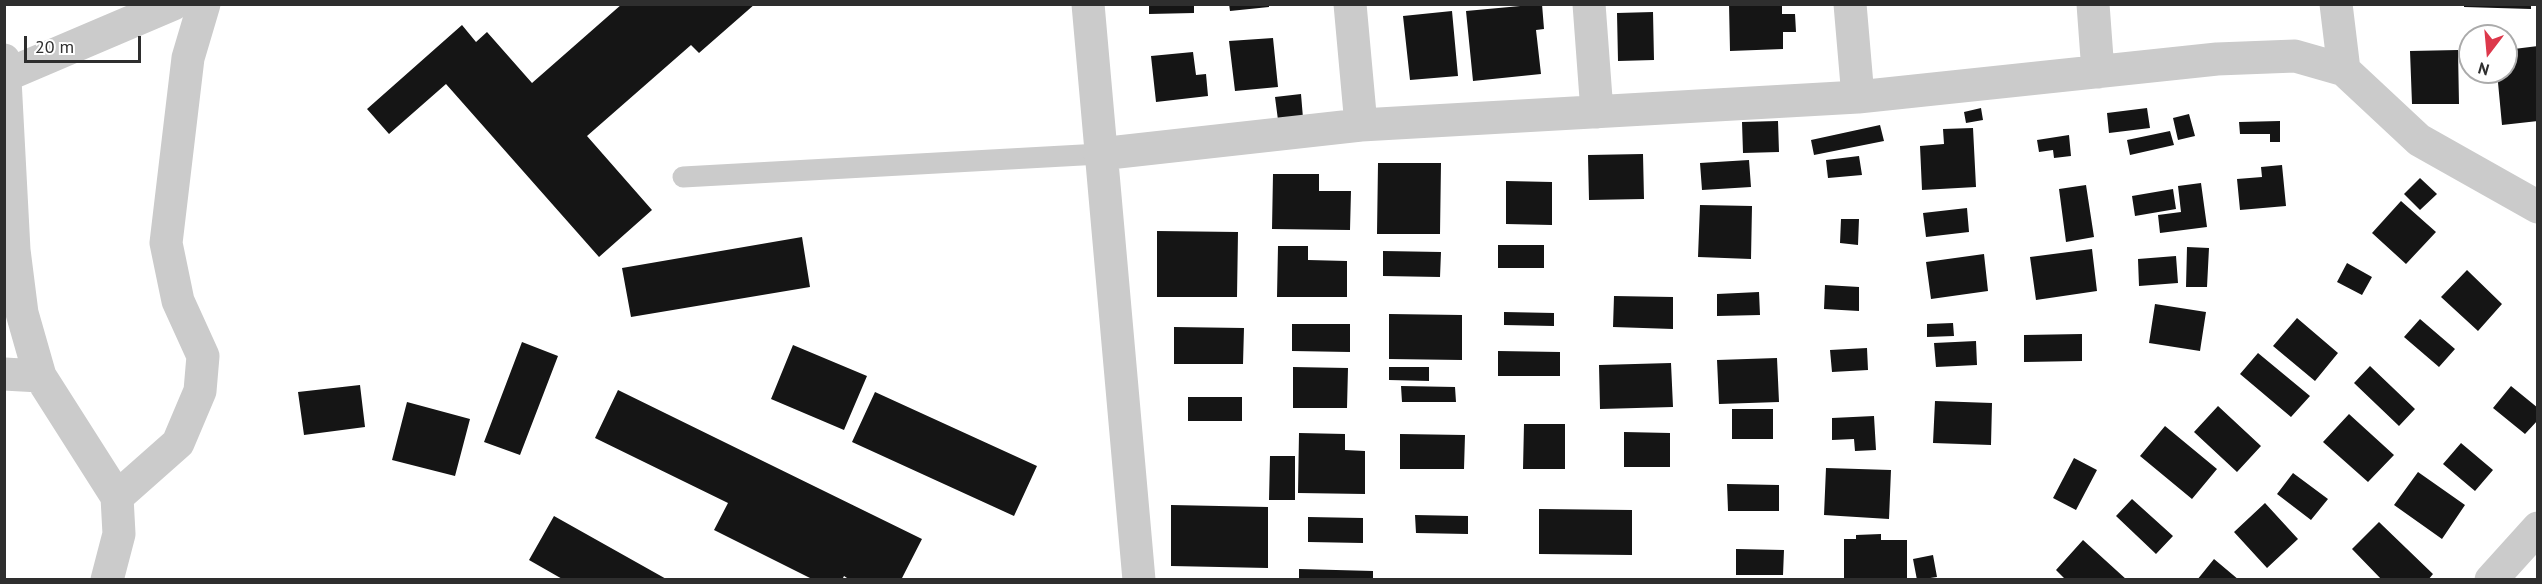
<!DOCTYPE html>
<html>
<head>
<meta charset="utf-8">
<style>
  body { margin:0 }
  #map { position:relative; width:2542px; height:584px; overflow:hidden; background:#fff; font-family:"PT Sans",sans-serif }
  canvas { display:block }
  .frame { position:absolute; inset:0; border:6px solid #2e2e2e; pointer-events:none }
  .north { position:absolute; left:2458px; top:24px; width:60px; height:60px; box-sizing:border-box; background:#fff; border:2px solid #ababab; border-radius:50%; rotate:196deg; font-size:16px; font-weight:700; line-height:24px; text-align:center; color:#2e2e2e }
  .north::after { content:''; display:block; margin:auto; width:21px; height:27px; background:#dd384b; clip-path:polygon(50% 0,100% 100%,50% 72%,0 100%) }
  .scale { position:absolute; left:24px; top:36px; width:117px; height:27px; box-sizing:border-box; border:3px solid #2e2e2e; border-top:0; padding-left:8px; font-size:18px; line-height:21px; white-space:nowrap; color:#2e2e2e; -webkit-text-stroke:4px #fff; paint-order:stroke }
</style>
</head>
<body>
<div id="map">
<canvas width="2542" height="584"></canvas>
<div class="frame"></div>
<div class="north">N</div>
<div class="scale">20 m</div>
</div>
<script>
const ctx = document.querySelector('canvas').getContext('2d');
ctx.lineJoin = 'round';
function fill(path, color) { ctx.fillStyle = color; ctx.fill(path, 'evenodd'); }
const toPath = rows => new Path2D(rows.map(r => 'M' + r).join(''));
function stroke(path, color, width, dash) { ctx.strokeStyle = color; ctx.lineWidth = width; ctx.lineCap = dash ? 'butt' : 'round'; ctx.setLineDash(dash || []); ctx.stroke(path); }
const building = toPath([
  [622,4,755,4,699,53,691,45,587,136,652,210,599,257,446,84,389,134,367,109,462,25,476,42,487,32,532,83],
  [1149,4,1194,4,1194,13,1149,14],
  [1229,4,1269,4,1269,7,1230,11],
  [1542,4,1544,29,1536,30,1541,74,1473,81,1466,11],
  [1729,4,1782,4,1782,14,1795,14,1796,32,1783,32,1783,49,1730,51],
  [2464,4,2531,4,2531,9,2464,7],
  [1452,11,1458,76,1410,80,1403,16],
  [1653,12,1654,60,1618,61,1617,13],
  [1273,38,1278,87,1235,91,1229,41],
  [2538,46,2538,121,2502,125,2497,72,2506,72,2506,50],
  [2458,50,2459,104,2412,104,2410,51],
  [1193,52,1196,75,1206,74,1208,96,1156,102,1151,56],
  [1301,94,1303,118,1278,120,1275,97],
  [1981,108,1983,120,1966,123,1964,112],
  [2147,108,2150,128,2109,133,2107,113],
  [2189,114,2195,136,2178,140,2173,118],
  [1778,121,1779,152,1743,153,1742,122],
  [2280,121,2280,142,2270,142,2270,134,2240,134,2239,122],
  [1880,125,1884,141,1814,155,1811,140],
  [1973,128,1976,187,1922,190,1920,146,1944,144,1943,129],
  [2170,131,2174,145,2130,155,2127,140],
  [2069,135,2071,156,2054,158,2053,150,2039,152,2037,140],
  [1643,154,1644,199,1589,200,1588,155],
  [1859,156,1862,175,1828,178,1826,160],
  [1749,160,1751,187,1702,190,1700,163],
  [1378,163,1441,163,1440,234,1377,234],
  [2282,165,2286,206,2240,210,2237,179,2262,177,2261,167],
  [1273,174,1319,174,1319,191,1351,191,1350,230,1272,229],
  [2420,178,2437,194,2420,210,2404,194],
  [1506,181,1552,182,1552,225,1506,224],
  [2201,183,2207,227,2160,233,2158,215,2181,212,2178,186],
  [2086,185,2094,237,2066,242,2059,189],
  [2173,189,2176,209,2135,216,2132,196],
  [2401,201,2436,232,2406,264,2372,233],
  [1700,205,1752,206,1751,259,1698,257],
  [1967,208,1969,232,1926,237,1923,213],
  [1841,219,1859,219,1858,245,1840,243],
  [1157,231,1238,232,1237,297,1157,297],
  [802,237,810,287,631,317,622,268],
  [1498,245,1544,245,1544,268,1498,268],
  [1278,246,1308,246,1308,260,1347,261,1347,297,1277,297],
  [2187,247,2209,248,2207,287,2186,287],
  [2092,249,2097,291,2036,300,2030,257],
  [1383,251,1441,252,1440,277,1383,276],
  [1984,254,1988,291,1931,299,1926,262],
  [2176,256,2178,283,2139,286,2138,259],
  [2347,263,2372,277,2362,295,2337,282],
  [2467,270,2502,304,2478,331,2441,297],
  [1825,285,1859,287,1859,311,1824,309],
  [1759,292,1760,315,1717,316,1717,294],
  [1614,296,1673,297,1673,329,1613,327],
  [2155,304,2206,312,2200,351,2149,343],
  [1504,312,1554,313,1554,326,1504,325],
  [1389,314,1462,315,1462,360,1389,359],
  [2297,318,2338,353,2315,381,2273,346],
  [2420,319,2455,349,2439,367,2404,337],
  [1953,323,1954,336,1927,337,1927,324],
  [1292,324,1350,324,1350,352,1292,351],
  [1174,327,1244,328,1243,364,1174,364],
  [2082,334,2082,361,2024,362,2024,335],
  [1976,341,1977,365,1936,367,1934,343],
  [522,342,558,356,520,455,484,442],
  [793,345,867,376,844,430,771,399],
  [1867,348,1868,370,1832,372,1830,350],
  [1498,351,1560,352,1560,376,1498,376],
  [2258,353,2310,396,2291,417,2240,374],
  [1777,358,1779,402,1719,404,1717,360],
  [1671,363,1673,407,1600,409,1599,365],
  [2370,366,2415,409,2399,426,2354,383],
  [1293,367,1348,368,1347,408,1293,408],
  [1389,367,1429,367,1429,381,1389,380],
  [360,385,365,427,304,435,298,392],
  [1401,386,1455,387,1456,402,1402,402],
  [2511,386,2538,408,2538,420,2525,434,2493,408],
  [618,390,922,539,901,580,850,580,844,576,842,580,814,580,714,530,728,503,595,438],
  [875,392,1037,466,1014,516,852,442],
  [1188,397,1242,397,1242,421,1188,421],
  [1935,401,1992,403,1991,445,1933,443],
  [407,402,470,419,455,476,392,460],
  [2218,406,2261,446,2237,472,2194,432],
  [1732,409,1773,409,1773,439,1732,439],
  [2349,414,2394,455,2368,482,2323,442],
  [1874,416,1876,450,1855,451,1854,439,1832,440,1832,418],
  [1524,424,1565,424,1565,469,1523,469],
  [2165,426,2217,469,2192,499,2140,456],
  [1624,432,1670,433,1670,467,1624,467],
  [1299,433,1345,434,1345,450,1365,451,1365,494,1298,493],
  [1400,434,1465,435,1464,469,1400,469],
  [2461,443,2493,470,2475,491,2443,464],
  [1270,456,1295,456,1295,500,1269,500],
  [2074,458,2097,470,2076,510,2053,498],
  [1826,468,1891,470,1889,519,1824,515],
  [2418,472,2465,505,2442,539,2394,505],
  [2293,473,2328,499,2311,520,2277,494],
  [1727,484,1779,485,1779,511,1728,511],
  [2132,499,2173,536,2156,554,2116,516],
  [2265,503,2298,539,2267,568,2234,532],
  [1171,505,1268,507,1268,568,1171,566],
  [1539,509,1632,510,1632,555,1539,554],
  [1415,515,1468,516,1468,534,1416,533],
  [554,516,668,580,564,580,529,560],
  [1308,517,1363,518,1363,543,1308,542],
  [2379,522,2433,574,2428,580,2382,580,2352,549],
  [1881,534,1881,540,1907,540,1907,580,1844,580,1844,539,1856,539,1856,535],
  [2083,540,2127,580,2066,580,2056,570],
  [1736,549,1784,550,1783,575,1736,575],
  [1933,555,1937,577,1917,580,1913,559],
  [2214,559,2239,580,2197,580],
  [1299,569,1373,571,1373,580,1299,580]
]);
const service = toPath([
  [683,177,1100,154]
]);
const minor = toPath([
  [1088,4,1139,580],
  [1350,4,1361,125],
  [1589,4,1597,112],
  [1850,4,1858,97],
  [2093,4,2098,72],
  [2336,4,2344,70],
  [4,60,14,250,22,313,40,376,117,497,119,534,107,580],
  [4,76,173,4],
  [1100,154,1361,125,1858,97,2217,59,2295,56,2344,70,2419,140,2538,207],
  [4,374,40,376],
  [117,497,178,443,200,391,203,356,178,301,166,243,188,58,204,4],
  [2491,580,2538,528]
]);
fill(building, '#151515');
stroke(service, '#cbcbcb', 21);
stroke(minor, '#cbcbcb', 33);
</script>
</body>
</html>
